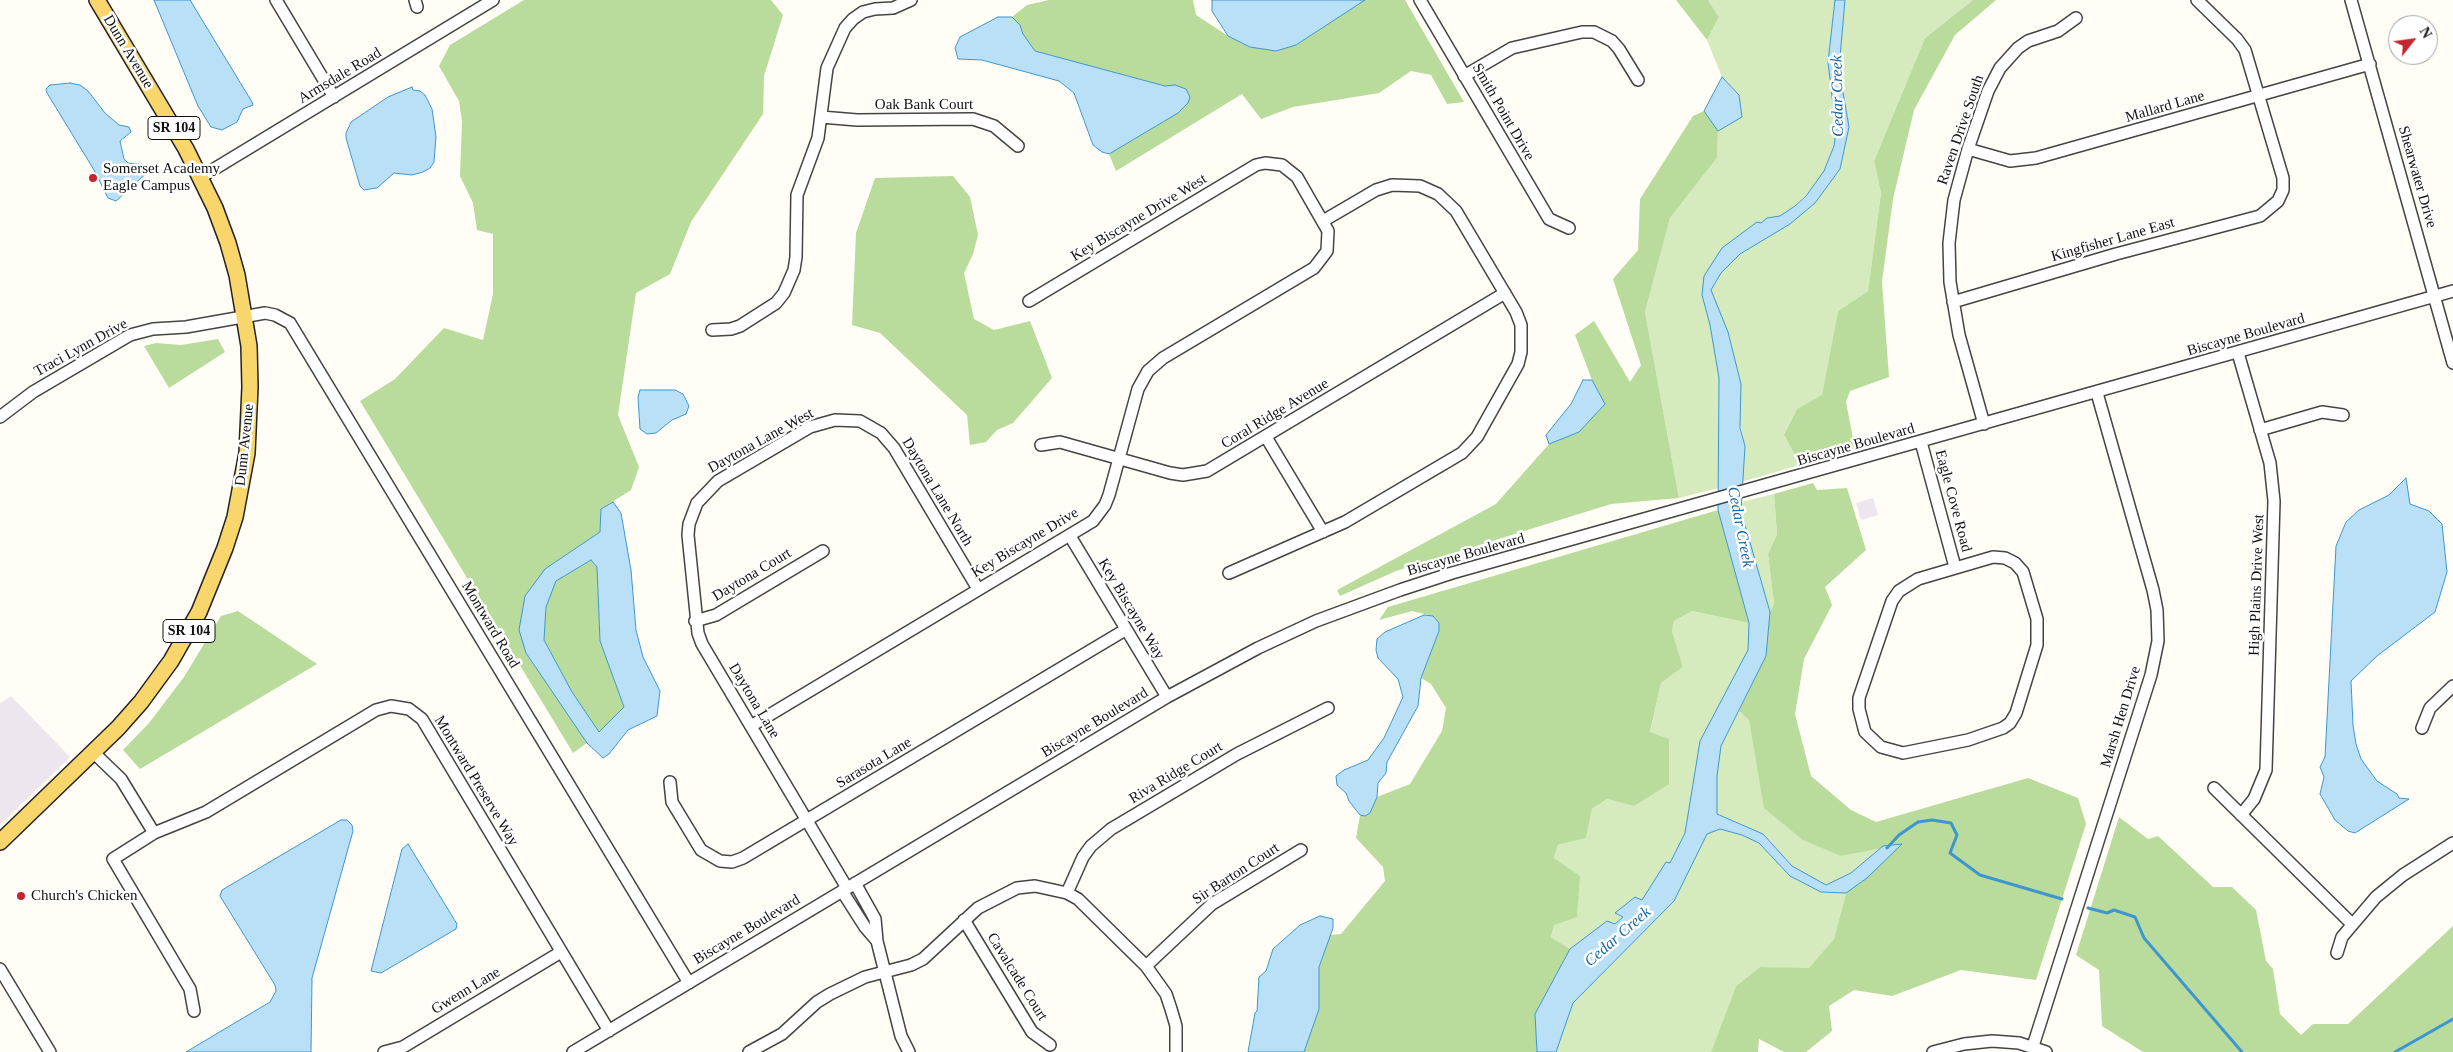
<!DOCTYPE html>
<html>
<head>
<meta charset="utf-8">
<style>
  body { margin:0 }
  #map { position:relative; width:2453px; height:1052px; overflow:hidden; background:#fffdf5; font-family:Georgia,serif }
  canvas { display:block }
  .north { position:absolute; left:2388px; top:15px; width:50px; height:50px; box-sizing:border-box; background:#fff; border:1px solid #a0a0a0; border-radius:50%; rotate:60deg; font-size:14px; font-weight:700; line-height:20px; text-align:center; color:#111 }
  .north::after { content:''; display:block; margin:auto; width:18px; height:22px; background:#c4262e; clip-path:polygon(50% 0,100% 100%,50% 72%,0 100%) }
</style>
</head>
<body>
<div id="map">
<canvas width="2453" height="1052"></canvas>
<div class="north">N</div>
</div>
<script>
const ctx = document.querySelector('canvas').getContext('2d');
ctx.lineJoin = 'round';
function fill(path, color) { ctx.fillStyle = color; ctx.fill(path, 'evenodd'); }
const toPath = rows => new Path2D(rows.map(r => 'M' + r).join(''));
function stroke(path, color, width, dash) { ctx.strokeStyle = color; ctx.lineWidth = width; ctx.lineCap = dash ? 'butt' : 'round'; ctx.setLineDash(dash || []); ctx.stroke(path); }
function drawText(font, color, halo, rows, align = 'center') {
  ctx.font = font + ' Georgia,serif'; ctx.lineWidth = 5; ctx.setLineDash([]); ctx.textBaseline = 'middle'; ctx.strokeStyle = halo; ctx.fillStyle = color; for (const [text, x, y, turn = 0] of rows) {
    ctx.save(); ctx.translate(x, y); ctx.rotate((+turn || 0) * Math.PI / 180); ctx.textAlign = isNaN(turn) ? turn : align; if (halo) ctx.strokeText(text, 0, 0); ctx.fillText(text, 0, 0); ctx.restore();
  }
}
const industrial = toPath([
  [1873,498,1878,515,1861,520,1856,503],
  [11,696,70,757,0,825,0,703]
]);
const green = toPath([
  [1708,0,1835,0,1828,62,1836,131,1834,146,1824,171,1816,184,1795,206,1780,216,1767,218,1702,295,1710,325,1719,378,1718,488,1679,498,1645,312,1670,218,1717,158,1718,131,1742,117,1739,95,1722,77,1707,40,1719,17],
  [1845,0,1973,0,1925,38,1874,161,1881,193,1868,291,1838,311,1822,396,1797,409,1784,433,1800,465,1741,482,1745,446,1711,290,1721,273,1740,254,1790,224,1815,203,1840,169,1849,127,1839,69],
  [1774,494,1777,534,1768,554,1774,604,1770,612,1741,511,1742,502],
  [1692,611,1749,623,1749,650,1700,741,1685,833,1670,863,1666,863,1642,900,1616,913,1624,917,1615,924,1607,921,1570,949,1551,937,1554,924,1554,858,1558,845,1586,838,1592,809,1607,799,1634,806,1661,683,1683,667,1672,631,1674,621],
  [1739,711,1749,720,1757,758,1841,856,1883,846,1851,873,1826,885,1792,866,1763,834,1717,814,1717,776,1721,746],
  [1720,828,1742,835,1759,843,1790,876,1821,892,1846,893,1834,939,1809,969,1760,967,1736,986,1711,1052,1556,1052,1573,1003,1674,901,1707,834]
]);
const forest = toPath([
  [524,0,771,0,783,15,764,76,763,114,691,222,670,274,636,293,618,415,639,467,631,490,601,509,600,532,545,569,526,653,587,743,573,753,360,401,395,379,444,328,483,340,493,294,493,234,477,230,473,203,460,176,462,121,459,101,439,66,450,45],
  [1049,0,1193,0,1196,15,1228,36,1250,47,1296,45,1365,0,1405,0,1464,102,1447,104,1431,75,1411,71,1379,93,1293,107,1261,119,1242,94,1116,171,1109,154,1178,113,1175,85,1165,86,1035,51,1023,34,1020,25,1012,17,1027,5],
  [1676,0,1708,0,1719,17,1707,40],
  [1973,0,1996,0,1955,35,1914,110,1893,199,1882,282,1889,377,1850,391,1846,402,1855,449,1800,465,1784,434,1797,409,1822,395,1838,311,1868,291,1881,193,1874,161,1925,38],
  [1704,111,1718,131,1717,158,1670,218,1645,312,1679,498,1611,504,1396,571,1340,596,1337,590,1496,504,1549,444,1579,432,1605,404,1592,380,1575,335,1594,321,1630,382,1641,365,1613,279,1638,250,1640,199,1693,116],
  [953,176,970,197,978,235,973,254,964,273,974,319,994,330,1030,321,1052,378,1013,423,997,430,986,442,970,445,967,415,880,333,852,325,856,233,875,178],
  [218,339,225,352,169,388,144,346,156,343,181,345],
  [1813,483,1817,490,1847,488,1866,550,1825,587,1832,605,1804,659,1795,714,1811,776,1851,810,1876,822,2028,778,2078,798,2086,824,2036,980,1961,970,1892,996,1854,990,1829,1006,1832,1031,1806,1052,1784,1052,1759,1039,1758,1052,1711,1052,1736,986,1760,967,1809,968,1834,939,1846,893,1867,878,1901,844,1841,856,1803,840,1764,808,1749,720,1739,711,1766,656,1770,612,1774,604,1768,554,1777,534,1774,494],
  [1718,510,1749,623,1692,611,1674,621,1672,631,1683,667,1661,683,1650,732,1669,739,1669,784,1634,806,1607,799,1592,809,1586,838,1558,845,1554,858,1580,876,1577,917,1554,925,1551,937,1570,949,1535,1014,1537,1052,1304,1052,1319,1009,1319,967,1330,935,1341,934,1385,881,1383,867,1356,838,1360,815,1365,816,1370,813,1377,797,1410,784,1442,731,1446,708,1431,684,1421,678,1439,631,1433,616,1412,611,1379,620,1388,607],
  [591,560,597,567,600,641,624,707,599,732,572,692,544,640,546,607,556,580],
  [238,611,317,664,140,769,123,750,149,723,184,677,221,616],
  [2119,817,2148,839,2158,836,2213,887,2232,887,2256,910,2266,961,2273,969,2280,1014,2301,1035,2313,1024,2348,1024,2453,926,2453,1052,2143,1052,2102,1026,2099,970,2076,955]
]);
const water = toPath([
  [154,0,190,0,252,102,253,105,243,109,237,122,222,130,211,127,198,106,154,0],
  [1212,0,1365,0,1296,45,1276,51,1250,47,1228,36,1212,11,1212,0],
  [1835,0,1845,0,1839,69,1849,127,1840,169,1815,203,1790,224,1740,254,1721,273,1711,290,1728,332,1741,384,1740,428,1745,446,1741,511,1770,612,1766,656,1721,746,1717,776,1717,814,1763,834,1792,866,1826,885,1851,873,1883,846,1902,844,1867,878,1846,893,1821,892,1790,876,1759,843,1742,835,1720,829,1707,834,1674,901,1573,1003,1556,1052,1537,1052,1535,1014,1570,949,1607,921,1615,924,1623,917,1615,913,1635,897,1642,900,1666,862,1670,863,1685,833,1700,741,1748,650,1749,623,1718,510,1719,378,1710,325,1702,295,1704,276,1722,248,1757,222,1761,223,1767,218,1780,216,1795,206,1806,196,1824,171,1834,146,1836,131,1828,62,1835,0],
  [998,17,1012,17,1020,25,1023,34,1035,51,1165,86,1175,85,1186,89,1190,97,1188,103,1178,113,1109,154,1102,152,1093,145,1074,93,1059,81,982,60,958,59,955,48,960,37,998,17],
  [1722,77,1739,95,1742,117,1718,131,1704,111,1722,77],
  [70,83,80,85,88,91,105,113,119,125,129,127,131,132,120,141,124,159,128,163,147,165,151,169,116,201,108,198,94,170,47,93,46,89,50,85,70,83],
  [412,87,413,90,420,91,425,95,432,109,436,137,434,162,430,168,423,172,412,175,394,173,377,188,364,190,360,186,346,138,346,133,351,122,388,97,412,87],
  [1583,380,1592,380,1605,404,1579,432,1549,444,1546,435,1571,404,1583,380],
  [640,390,675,390,683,394,689,406,686,414,672,420,656,433,647,434,640,429,638,397,640,390],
  [2406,478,2410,504,2429,511,2442,524,2447,572,2435,612,2377,656,2351,681,2353,725,2356,744,2361,759,2377,781,2397,794,2399,798,2409,799,2355,833,2348,831,2335,820,2320,794,2324,777,2320,767,2325,757,2336,546,2346,522,2359,510,2389,495,2406,478],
  [613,502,621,513,631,570,636,630,643,657,660,691,657,716,628,730,609,754,603,758,587,743,526,653,519,630,525,596,545,569,600,532,601,509,613,502],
  [591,560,597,567,600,641,624,707,599,732,572,692,544,640,546,607,556,581,591,560],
  [1424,615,1433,616,1439,623,1439,631,1421,678,1418,706,1387,762,1386,773,1378,783,1377,797,1370,813,1365,816,1360,815,1349,801,1346,793,1337,785,1336,776,1344,770,1368,760,1384,738,1403,697,1398,679,1378,658,1376,650,1377,639,1385,632,1424,615],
  [341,820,347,820,352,825,353,831,312,978,311,1052,186,1052,270,1002,276,991,275,985,220,896,222,890,341,820],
  [408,844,457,924,456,929,381,973,371,971,402,849,408,844],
  [1320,916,1333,919,1333,928,1319,967,1319,1009,1304,1052,1248,1052,1255,1013,1257,1011,1259,977,1266,971,1273,949,1300,925,1320,916]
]);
const stream = toPath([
  [1887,848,1899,835,1918,822,1932,820,1951,823,1957,835,1950,853,1980,875,2062,899],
  [2088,908,2107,913,2114,910,2135,917,2144,938,2242,1052],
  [2395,1052,2453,1019]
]);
const minor = toPath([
  [276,0,334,97],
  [415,0,417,7],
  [1420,0,1549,219,1569,228],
  [2351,0,2453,363],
  [1464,76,1512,48,1582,32,1594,32,1612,41,1619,49,1638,80],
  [821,117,857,120,973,119,994,126,1018,146],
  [1968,149,2010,161,2036,158,2370,64],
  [201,177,493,0],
  [1953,302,2116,254,2260,216,2278,201,2283,190,2283,178,2245,50,2237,39,2197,0],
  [712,330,731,329,740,326,776,303,784,293,794,270,796,257,797,195,818,138,827,68,845,28,853,19,863,12,875,9,893,8,911,0],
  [2238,353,2270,463,2274,501,2266,770,2254,799,2241,815],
  [0,417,33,392,130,335,153,329,186,327,265,313,275,315,290,323,689,983],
  [1984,424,1959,335,1950,282,1949,243,1954,200,1968,149,1988,91,2000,68,2018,48,2028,41,2058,31,2076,18],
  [2260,430,2322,412,2343,415],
  [1266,437,1323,532],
  [1921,442,1955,567],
  [1041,445,1060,442,1170,473,1183,475,1207,471,1505,293],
  [1070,536,1167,697],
  [1993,557,2005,558,2015,563,2023,572,2037,619,2037,645,2016,713,2010,723,2003,728,1968,740,1903,753,1881,747,1865,732,1859,709,1859,698,1892,601,1899,591,1918,579,1993,557],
  [1229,573,1345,522,1462,453,1477,437,1518,364,1521,352,1521,325,1516,312,1456,211,1438,194,1420,186,1392,185,1376,190,1323,221],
  [695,621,716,615,823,551],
  [751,726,1093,521,1105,505,1109,495,1138,389,1148,371,1163,358,1314,268,1327,251,1328,231,1297,177,1282,165,1265,163,1256,165,1029,301],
  [2422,728,2430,708,2453,686],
  [93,752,121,779,154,833],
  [670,782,672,802,701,850,720,861,732,862,743,858,1125,630],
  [2214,788,2352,924],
  [855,883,875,919,877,941,901,1036,909,1052],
  [847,888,702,644,698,633,688,535,689,524,697,503,718,481,810,427,835,420,860,421,881,433,894,448,978,589],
  [842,891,865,927,877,941],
  [1067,893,1083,857,1091,846,1111,829,1237,754,1328,708],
  [964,920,1032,1032,1050,1045],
  [2337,953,2342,937,2376,897,2403,875,2453,843],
  [1146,966,1212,904,1301,850],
  [0,969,50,1052],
  [194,1011,190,989,113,859,154,833,206,812,376,710,391,706,409,709,422,719,609,1031],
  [2033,1046,2151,675,2158,641,2157,610,2153,590,2097,393],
  [384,1052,403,1047,561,952],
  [573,1052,1167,697,1258,648,1316,621,1400,590,1452,573,2453,291],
  [749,1052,782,1034,817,1002,830,994,865,977,911,965,923,959,978,908,1017,888,1035,886,1067,893,1078,899,1146,966,1166,994,1171,1009,1176,1026,1176,1052],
  [1933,1052,1964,1044,1992,1041,2019,1043,2046,1052]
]);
const major = toPath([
  [0,842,118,728,141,702,171,661,199,612,225,548,235,517,247,453,250,387,249,346,237,275,228,243,215,208,186,149,97,0]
]);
const markers = [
  [93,178,5,"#c4262e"],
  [21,896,5,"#c4262e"]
];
const shields = [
  [174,128,52],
  [189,631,52]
];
const shieldNames = [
  ["SR 104",174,128],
  ["SR 104",189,631]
];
const streetNames = [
  ["Dunn Avenue",128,52,59],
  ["Armsdale Road",340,76,-31],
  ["Oak Bank Court",924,105],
  ["Mallard Lane",2165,107,-16],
  ["Smith Point Drive",1503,112,60],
  ["Raven Drive South",1961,130,-71],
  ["Shearwater Drive",2417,177,74],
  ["Key Biscayne Drive West",1139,218,-31],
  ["Kingfisher Lane East",2113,240,-16],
  ["Biscayne Boulevard",2246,335,-16],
  ["Traci Lynn Drive",81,348,-29],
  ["Coral Ridge Avenue",1275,414,-31],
  ["Daytona Lane West",761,441,-29],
  ["Dunn Avenue",245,445,-84],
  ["Biscayne Boulevard",1856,445,-16],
  ["Daytona Lane North",937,492,59],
  ["Eagle Cove Road",1953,501,75],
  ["Key Biscayne Drive",1025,543,-31],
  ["Biscayne Boulevard",1466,555,-16],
  ["Daytona Court",752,575,-31],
  ["High Plains Drive West",2257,585,-88],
  ["Key Biscayne Way",1131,609,59],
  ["Montward Road",490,625,59],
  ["Daytona Lane",754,701,59],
  ["Marsh Hen Drive",2121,717,-73],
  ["Biscayne Boulevard",1095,723,-31],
  ["Sarasota Lane",874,763,-31],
  ["Riva Ridge Court",1176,773,-31],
  ["Montward Preserve Way",476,781,59],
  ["Sir Barton Court",1236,874,-33],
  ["Biscayne Boulevard",747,930,-31],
  ["Cavalcade Court",1017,977,58],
  ["Gwenn Lane",466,991,-31]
];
const poiNames = [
  ["Somerset Academy",103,169],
  ["Eagle Campus",103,186],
  ["Church's Chicken",31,896]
];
const waterNames = [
  ["Cedar Creek",1838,96,-91],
  ["Cedar Creek",1740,527,79],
  ["Cedar Creek",1618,937,-41]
];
fill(industrial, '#eee6ef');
fill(green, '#d5ebbd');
fill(forest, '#b9dc9c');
fill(water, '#b9e0f7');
stroke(water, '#3f96cf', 1);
stroke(stream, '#3f96cf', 3);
stroke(minor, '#444', 14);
stroke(major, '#222', 18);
stroke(minor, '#fff', 11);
stroke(major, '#f9d66b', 15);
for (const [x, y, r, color] of markers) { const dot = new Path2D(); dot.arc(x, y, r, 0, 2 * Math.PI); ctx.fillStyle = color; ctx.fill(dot); stroke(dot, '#fff', 2); }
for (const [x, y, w] of shields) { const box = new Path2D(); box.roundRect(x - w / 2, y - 11.5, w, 23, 4); ctx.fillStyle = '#fff'; ctx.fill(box); stroke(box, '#111', 1); }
drawText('bold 14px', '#111', null, shieldNames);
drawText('15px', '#111', '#fff', streetNames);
drawText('15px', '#111', '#fff', poiNames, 'left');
drawText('italic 16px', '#1768a6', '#fff', waterNames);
</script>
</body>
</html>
